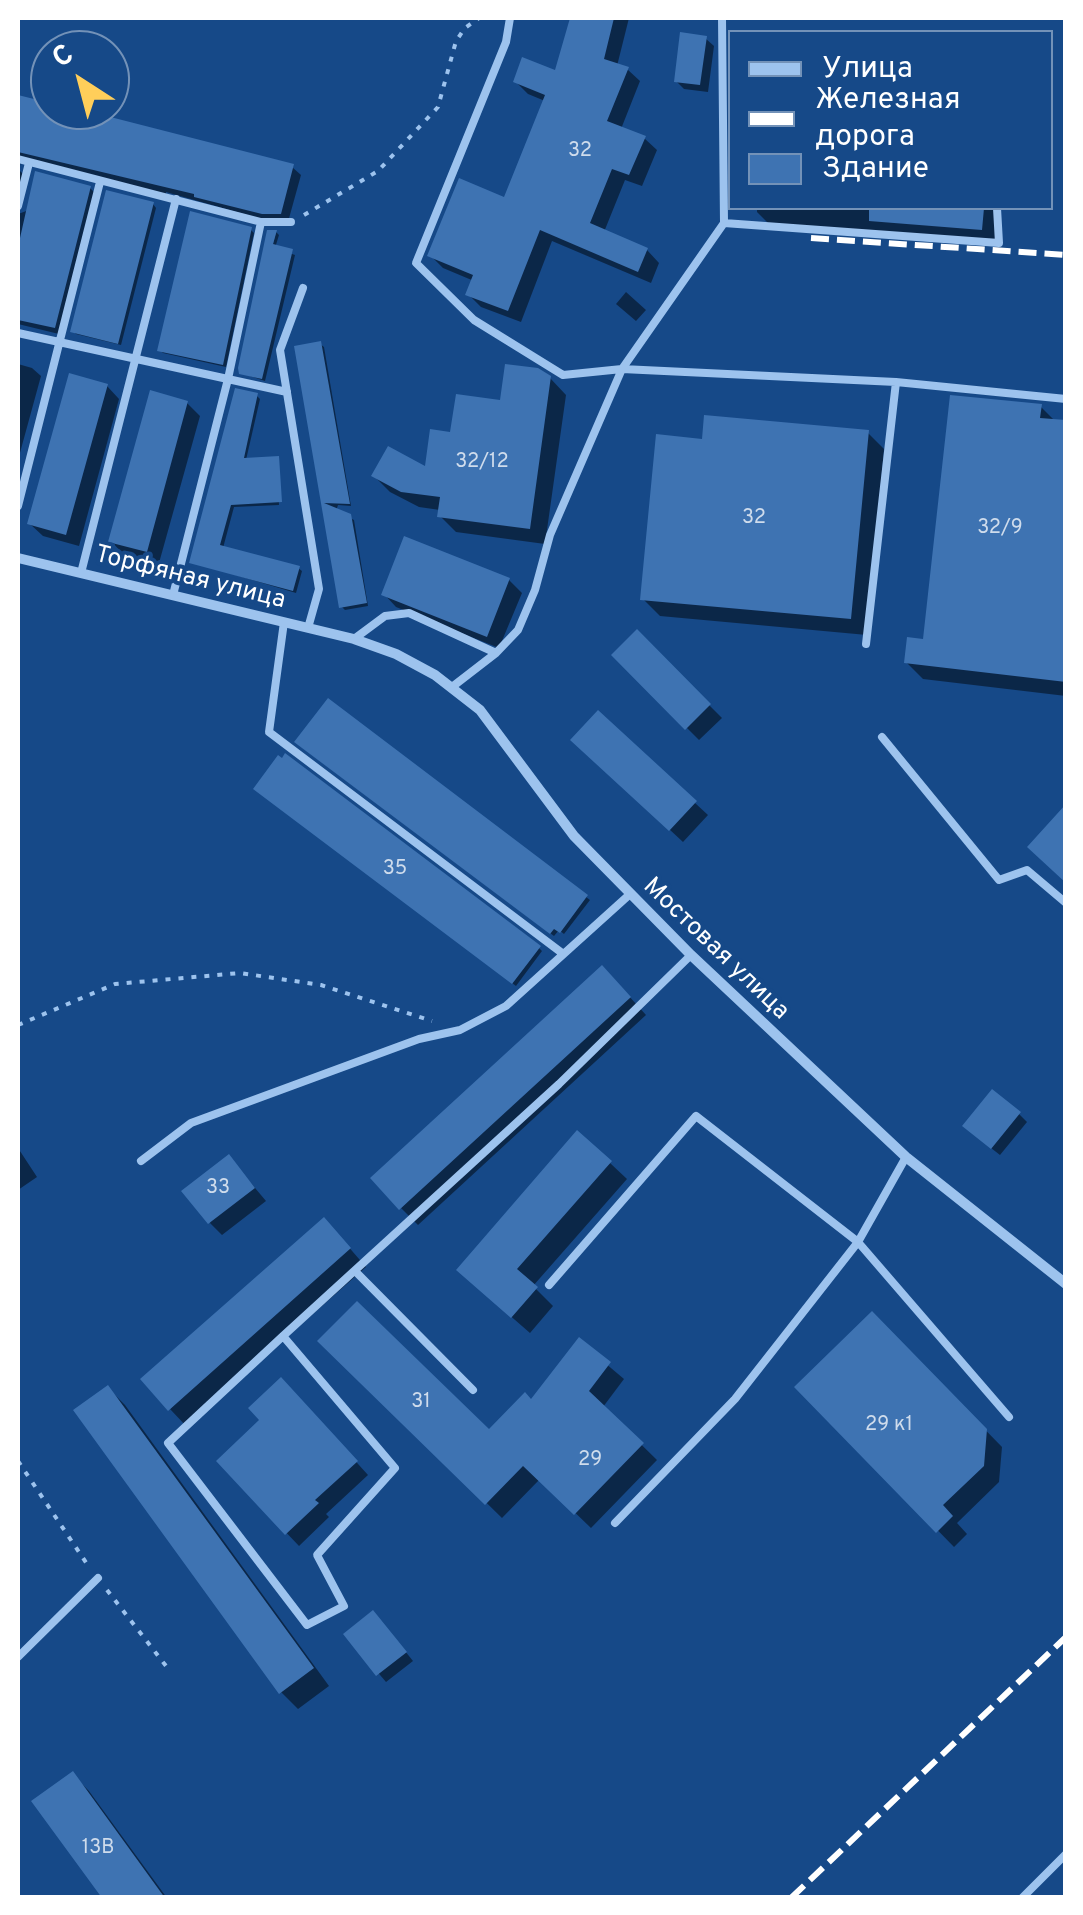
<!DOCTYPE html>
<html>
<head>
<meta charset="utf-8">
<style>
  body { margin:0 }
  #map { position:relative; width:1083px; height:1915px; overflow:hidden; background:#164988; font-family:Overpass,sans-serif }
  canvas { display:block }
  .frame { position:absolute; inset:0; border:20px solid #fff; pointer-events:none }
  .legend { position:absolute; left:728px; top:30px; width:325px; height:180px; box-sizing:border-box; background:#164988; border:2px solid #7392b8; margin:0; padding:12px 18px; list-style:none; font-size:30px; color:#fff }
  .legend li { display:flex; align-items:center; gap:20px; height:50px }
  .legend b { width:50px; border:2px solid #7392b8 }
  .north { position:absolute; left:30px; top:30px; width:100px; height:100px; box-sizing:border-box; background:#164988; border:2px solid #7392b8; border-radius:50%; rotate:324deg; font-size:28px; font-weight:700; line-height:40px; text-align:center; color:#fff }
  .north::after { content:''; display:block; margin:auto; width:35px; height:45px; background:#ffce5a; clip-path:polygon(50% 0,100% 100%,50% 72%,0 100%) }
</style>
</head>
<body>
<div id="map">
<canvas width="1083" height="1915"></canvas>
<div class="frame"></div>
<ul class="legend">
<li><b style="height:12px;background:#9dc3ee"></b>Улица</li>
<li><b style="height:12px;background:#fff"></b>Железная дорога</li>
<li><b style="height:28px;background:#3e73b2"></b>Здание</li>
</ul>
<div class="north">С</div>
</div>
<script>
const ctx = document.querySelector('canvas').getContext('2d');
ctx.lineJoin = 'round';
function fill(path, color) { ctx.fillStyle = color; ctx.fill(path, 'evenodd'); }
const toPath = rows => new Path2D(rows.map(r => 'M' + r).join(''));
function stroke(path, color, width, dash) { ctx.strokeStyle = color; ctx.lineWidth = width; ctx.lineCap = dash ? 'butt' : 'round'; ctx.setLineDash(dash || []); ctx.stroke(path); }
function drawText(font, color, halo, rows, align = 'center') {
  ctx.font = font + ' Overpass,sans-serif'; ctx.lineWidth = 8; ctx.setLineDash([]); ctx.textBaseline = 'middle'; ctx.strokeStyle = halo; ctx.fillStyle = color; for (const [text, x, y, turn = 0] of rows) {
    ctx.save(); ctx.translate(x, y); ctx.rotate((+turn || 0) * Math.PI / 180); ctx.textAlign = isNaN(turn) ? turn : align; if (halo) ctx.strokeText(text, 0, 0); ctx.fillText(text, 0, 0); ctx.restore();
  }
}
const shadow = toPath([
  [572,18,629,18,617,66,627,69,640,81,621,129,644,138,657,150,642,186,625,180,604,232,647,250,659,263,651,283,552,241,521,322,481,307,468,294,474,281,443,268,430,255,506,200,545,101,528,94,516,82,557,73],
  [705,38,714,46,708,92,684,89,676,81],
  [18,98,50,106,50,110,67,110,292,167,301,175,288,222,272,222,166,192,166,194,21,161,19,170,27,178,18,214,90,188,98,196,63,335,18,324],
  [153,204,156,208,121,345,76,334,73,331],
  [757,208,1001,208,998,246,774,229,757,212],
  [251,230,254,233,226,367,163,353,160,350],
  [276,232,279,235,275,248,295,255,265,381,241,373],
  [626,292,646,310,636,321,616,304],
  [320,344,324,347,351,506,338,505,336,511,354,520,368,606,345,610,342,607,297,348],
  [18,364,32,368,41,376,18,460],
  [550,378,566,395,545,544,456,532,440,516,440,510,419,507,390,492,374,476,427,470,452,435,502,403],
  [107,386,119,399,79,546,43,536,30,524],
  [257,396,260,399,246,460,277,458,279,505,234,507,223,548,298,568,302,571,296,593,192,562],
  [187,403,200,416,159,563,123,554,111,541],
  [1040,406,1056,422,1066,423,1066,696,923,679,906,662,925,641],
  [867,432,884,449,867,635,660,616,643,599,704,441],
  [509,580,522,593,499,648,396,607,384,594],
  [637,633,722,718,699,740,614,655],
  [301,744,586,897,590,900,564,934,559,930,554,936],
  [586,752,695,803,708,815,683,842],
  [259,792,539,948,542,951,516,986],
  [619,985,646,1015,418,1225,401,1208],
  [1019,1114,1027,1122,1000,1155,973,1134],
  [18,1148,37,1177,18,1190],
  [229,1157,266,1201,222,1235,210,1223],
  [610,1163,627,1179,533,1286,553,1306,530,1333,476,1286],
  [340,1237,366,1267,186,1426,170,1409],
  [872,1314,1002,1447,999,1482,957,1523,967,1534,954,1547,798,1387],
  [321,1341,489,1433,532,1402,579,1341,624,1379,603,1407,657,1460,591,1528,540,1479,502,1518],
  [108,1388,125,1405,329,1686,298,1709,281,1692],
  [294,1393,368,1475,326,1514,329,1517,299,1546,219,1462],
  [381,1621,413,1661,386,1682,346,1635],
  [72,1774,89,1791,167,1898,105,1898]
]);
const building = toPath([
  [570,18,614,18,604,59,629,67,607,121,646,136,629,175,612,169,590,223,648,248,638,272,540,230,508,311,465,295,473,275,427,256,459,178,504,197,545,95,513,82,522,57,555,70],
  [680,32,707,36,700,85,674,82],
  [18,95,50,103,50,110,83,110,294,164,281,214,262,214,194,197,194,194,18,152],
  [35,171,91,186,55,328,18,320,18,247],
  [106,190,154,202,118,344,70,332],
  [869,208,984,208,982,230,869,221],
  [190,211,252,227,223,365,157,351],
  [267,230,277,230,273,244,293,249,262,379,239,374,238,368],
  [321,341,350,504,324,503,351,514,367,603,339,608,294,346],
  [505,364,538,368,551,376,530,529,437,517,440,497,401,492,371,476,388,446,425,466,430,429,450,432,456,394,500,400],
  [69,373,108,384,66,535,27,524],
  [235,388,258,393,244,458,279,456,282,502,231,505,220,545,300,566,293,591,189,563],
  [150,390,188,401,147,552,108,542],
  [950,395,1042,404,1040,418,1066,420,1066,682,904,663,907,637,923,639],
  [704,415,869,430,851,619,640,600,656,434,702,439],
  [404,536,510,578,487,637,381,595],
  [637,629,711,704,685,730,611,655],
  [328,698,588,895,560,933,554,929,550,934,294,742],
  [598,710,697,801,669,831,570,740],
  [285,753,541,946,512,984,253,789,278,755,282,758],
  [1066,804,1066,883,1027,847],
  [602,965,631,997,399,1210,370,1178],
  [992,1089,1021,1112,991,1149,962,1126],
  [577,1130,612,1161,517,1269,538,1287,511,1318,456,1270],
  [229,1154,255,1188,208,1224,181,1191],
  [324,1217,351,1248,168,1411,140,1379],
  [357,1301,489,1429,525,1392,531,1399,579,1337,611,1362,589,1391,644,1443,574,1515,523,1466,485,1505,317,1341],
  [872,1311,987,1429,984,1466,943,1505,953,1516,936,1533,794,1387],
  [281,1377,358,1461,315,1500,319,1503,285,1535,216,1461,259,1420,248,1408],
  [108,1385,314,1668,279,1694,73,1410],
  [373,1610,407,1652,376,1676,343,1634],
  [73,1771,165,1898,102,1898,31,1801]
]);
const path = toPath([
  [304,215,378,171,438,107,456,41,465,28,479,18],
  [18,1025,115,984,240,973,321,985,432,1021],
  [18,1461,89,1567],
  [107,1590,166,1666]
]);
const lane = toPath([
  [510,18,506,42,416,263,474,320,563,375,622,369,724,223,999,243,997,208],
  [722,18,724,223],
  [18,159,261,222,291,222],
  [18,206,29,163],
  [303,288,280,350,319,589,308,628],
  [18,333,287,392],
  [18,506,100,182],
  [81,573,176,199],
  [173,595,228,379,261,222],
  [284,622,269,732,562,953],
  [354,639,385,616,409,613,496,653],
  [866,644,896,382,1066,399],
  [452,687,496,653,518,630,535,590,550,535,622,369,896,382],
  [882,737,999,880,1027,870,1066,903],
  [141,1161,191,1123,419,1039,460,1030,506,1006,629,895],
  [355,1271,473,1390],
  [549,1285,696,1116,858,1242,1009,1417],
  [283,1336,395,1468,317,1555,344,1606,307,1625,168,1443,283,1336,559,1084,691,955],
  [615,1523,735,1399,858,1242,906,1157],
  [18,1657,98,1578],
  [1022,1898,1066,1854]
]);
const street = toPath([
  [18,558,354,639,396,654,435,675,480,710,574,836,691,955,906,1157,1066,1284]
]);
const rail = toPath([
  [811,238,1066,255],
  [791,1898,1066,1637]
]);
const numberNames = [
  ["32",580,152],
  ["32/12",482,463],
  ["32",754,519],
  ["32/9",1000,529],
  ["35",395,870],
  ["33",218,1189],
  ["31",421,1403],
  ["29 к1",889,1426],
  ["29",590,1461],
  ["13В",98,1849]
];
const streetNames = [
  ["Торфяная улица",190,579,14],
  ["Мостовая улица",715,950,44]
];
fill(shadow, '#0007');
fill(building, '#3e73b2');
stroke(path, '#9dc3ee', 4, [5, 8]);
stroke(lane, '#9dc3ee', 8);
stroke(street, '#9dc3ee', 10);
stroke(rail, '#fff', 6, [18, 8]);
drawText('20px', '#cfdcec', null, numberNames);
drawText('25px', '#fff', '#164988', streetNames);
</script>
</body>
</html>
